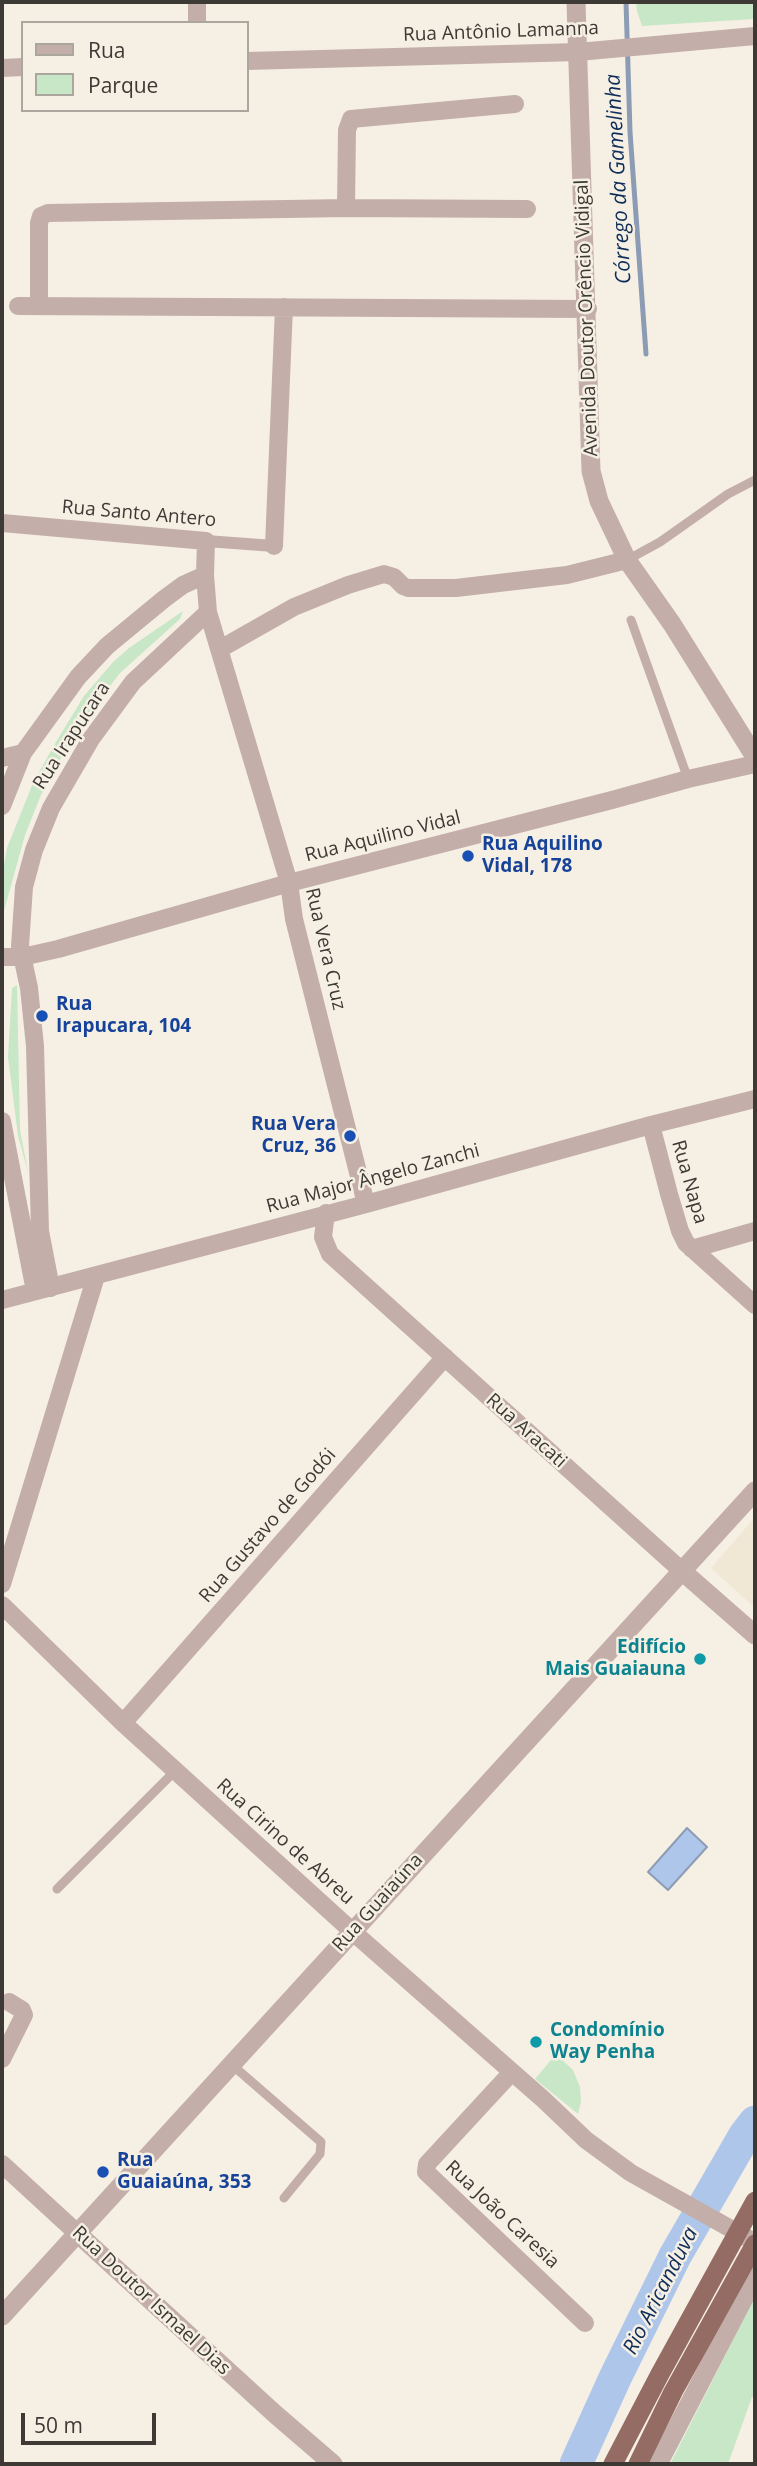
<!DOCTYPE html>
<html>
<head>
<meta charset="utf-8">
<style>
  body { margin:0 }
  #map { position:relative; width:757px; height:2466px; overflow:hidden; background:#f6f0e4; font-family:"Open Sans",sans-serif }
  canvas { display:block }
  .frame { position:absolute; inset:0; border:4px solid #3d3a36; pointer-events:none }
  .legend { position:absolute; left:21px; top:21px; width:228px; height:91px; box-sizing:border-box; background:#f6f0e4; border:2px solid #aca79e; margin:0; padding:9px 12px; list-style:none; font-size:21px; color:#3d3a36 }
  .legend li { display:flex; align-items:center; gap:14px; height:35px }
  .legend b { width:35px; border:2px solid #aca79e }
  .scale { position:absolute; left:21px; top:2413px; width:135px; height:32px; box-sizing:border-box; border:4px solid #3d3a36; border-top:0; padding-left:9px; font-size:21px; line-height:24px; white-space:nowrap; color:#3d3a36; -webkit-text-stroke:5px #f6f0e4; paint-order:stroke }
</style>
</head>
<body>
<div id="map">
<canvas width="757" height="2466"></canvas>
<div class="frame"></div>
<ul class="legend">
<li><b style="height:9px;background:#c4aeaa"></b>Rua</li>
<li><b style="height:19px;background:#c7e7c7"></b>Parque</li>
</ul>
<div class="scale">50 m</div>
</div>
<script>
const ctx = document.querySelector('canvas').getContext('2d');
ctx.lineJoin = 'round';
function fill(path, color) { ctx.fillStyle = color; ctx.fill(path, 'evenodd'); }
const toPath = rows => new Path2D(rows.map(r => 'M' + r).join(''));
function stroke(path, color, width, dash) { ctx.strokeStyle = color; ctx.lineWidth = width; ctx.lineCap = dash ? 'butt' : 'round'; ctx.setLineDash(dash || []); ctx.stroke(path); }
function drawText(font, color, halo, rows, align = 'center') {
  ctx.font = font + ' "Open Sans",sans-serif'; ctx.lineWidth = 5; ctx.setLineDash([]); ctx.textBaseline = 'middle'; ctx.strokeStyle = halo; ctx.fillStyle = color; for (const [text, x, y, turn = 0] of rows) {
    ctx.save(); ctx.translate(x, y); ctx.rotate((+turn || 0) * Math.PI / 180); ctx.textAlign = isNaN(turn) ? turn : align; if (halo) ctx.strokeText(text, 0, 0); ctx.fillText(text, 0, 0); ctx.restore();
  }
}
const built = toPath([
  [755,1517,755,1608,711,1568]
]);
const green = toPath([
  [636,2,755,2,755,19,642,26,637,11],
  [183,611,180,619,120,673,83,721,62,756,41,795,25,835,2,918,2,876,7,848,33,783,56,742,84,696,113,662,129,648],
  [17,985,20,1130,28,1172,18,1136,8,1057,12,988],
  [556,2054,573,2070,580,2087,581,2102,578,2114,535,2079],
  [755,2297,755,2396,752,2397,728,2464,670,2464]
]);
const water = toPath([
  [687,1828,707,1847,668,1890,648,1872,687,1828]
]);
const stream = toPath([
  [626,2,630,132,646,354]
]);
const river = toPath([
  [576,2464,615,2378,675,2256,745,2135,755,2122]
]);
const service = toPath([
  [627,560,660,542,728,494,755,480],
  [631,620,688,779],
  [57,1889,175,1771],
  [231,2064,321,2142,320,2154,284,2198]
]);
const pedestrian = toPath([
  [206,541,274,546]
]);
const minor = toPath([
  [197,2,197,23],
  [247,61,578,52,755,36],
  [2,68,23,67],
  [346,208,347,130,351,119,515,104],
  [18,306,588,309],
  [39,306,39,223,41,216,48,213,346,208,527,209],
  [2,523,206,541,205,575,208,612,289,883,294,919,366,1204],
  [274,546,284,307],
  [220,649,294,607,348,585,384,574,394,577,403,586,408,588,456,588,567,575,627,560],
  [2,758,23,753],
  [2,806,23,753,78,677,107,646,164,599,183,585,205,575],
  [2,957,22,957,58,949,289,883,612,800,688,779,755,764],
  [2,1121,35,1291],
  [651,1125,669,1194,680,1231,686,1243,755,1305],
  [326,1213,323,1237,330,1254,682,1571],
  [692,1249,755,1231],
  [51,1288,40,1231,35,1046,29,988,20,946,24,887,34,850,51,808,91,739,133,682,208,612],
  [2,1300,366,1204,651,1125,755,1099],
  [2,1584,96,1276],
  [2,1605,123,1723,353,1932,544,2100,586,2140,631,2173,749,2239],
  [123,1723,445,1357],
  [2,2059,24,2015,22,2010,9,2002],
  [512,2072,427,2164,426,2172,585,2323],
  [2,2164,76,2232]
]);
const tertiary = toPath([
  [576,2,591,471,599,501,627,560,672,624,755,757],
  [682,1571,755,1635],
  [76,2232,275,2414,333,2464],
  [2,2316,755,1491],
  [658,2464,755,2277]
]);
const trunk = toPath([
  [613,2464,660,2374,755,2201],
  [638,2464,673,2392,755,2244]
]);
const markers = [
  [468,856,7,"#1a4fb4"],
  [42,1016,7,"#1a4fb4"],
  [350,1136,7,"#1a4fb4"],
  [700,1659,7,"#0f9aa8"],
  [536,2042,7,"#0f9aa8"],
  [103,2172,7,"#1a4fb4"]
];
const streetNames = [
  ["Rua Antônio Lamanna",501,32,-2],
  ["Avenida Doutor Orêncio Vidigal",587,318,-92],
  ["Rua Santo Antero",139,514,5],
  ["Rua Irapucara",72,736,-57],
  ["Rua Aquilino Vidal",383,837,-14],
  ["Rua Vera Cruz",325,949,77],
  ["Rua Major Ângelo Zanchi",373,1179,-15],
  ["Rua Napa",689,1182,74],
  ["Rua Aracati",526,1431,42],
  ["Rua Gustavo de Godói",268,1526,-49],
  ["Rua Cirino de Abreu",285,1842,42],
  ["Rua Guaiaúna",378,1903,-48],
  ["Rua João Caresia",502,2215,43],
  ["Rua Doutor Ismael Dias",151,2301,43]
];
const transitNames = [
  ["Rua Aquilino",482,845],
  ["Vidal, 178",482,867],
  ["Rua",56,1005],
  ["Irapucara, 104",56,1027],
  ["Rua Vera",336,1125,"right"],
  ["Cruz, 36",336,1147,"right"],
  ["Rua",117,2161],
  ["Guaiaúna, 353",117,2183]
];
const cultureNames = [
  ["Edifício",686,1648],
  ["Mais Guaiauna",686,1670],
  ["Condomínio",550,2031,"left"],
  ["Way Penha",550,2053,"left"]
];
const waterNames = [
  ["Córrego da Gamelinha",619,179,-93],
  ["Rio Aricanduva",661,2291,-63]
];
fill(built, '#f0e8d4');
fill(green, '#c7e7c7');
fill(water, '#afc6eb');
stroke(water, '#8d9cb5', 2);
stroke(stream, '#8d9cb5', 5);
stroke(river, '#afc6eb', 33);
stroke(service, '#c4aeaa', 9);
stroke(pedestrian, '#c4aeaa', 12);
stroke(minor, '#c4aeaa', 18);
stroke(tertiary, '#c4aeaa', 19);
stroke(trunk, '#946c64', 19);
for (const [x, y, r, color] of markers) { const dot = new Path2D(); dot.arc(x, y, r, 0, 2 * Math.PI); ctx.fillStyle = color; ctx.fill(dot); stroke(dot, '#f6f0e4', 2.5); }
drawText('19px', '#3d3a36', '#f6f0e4', streetNames);
drawText('bold 19px', '#164399', '#f6f0e4', transitNames, 'left');
drawText('bold 19px', '#0d838f', '#f6f0e4', cultureNames, 'right');
drawText('italic 21px', '#0f2d59', '#f6f0e4', waterNames);
</script>
</body>
</html>
